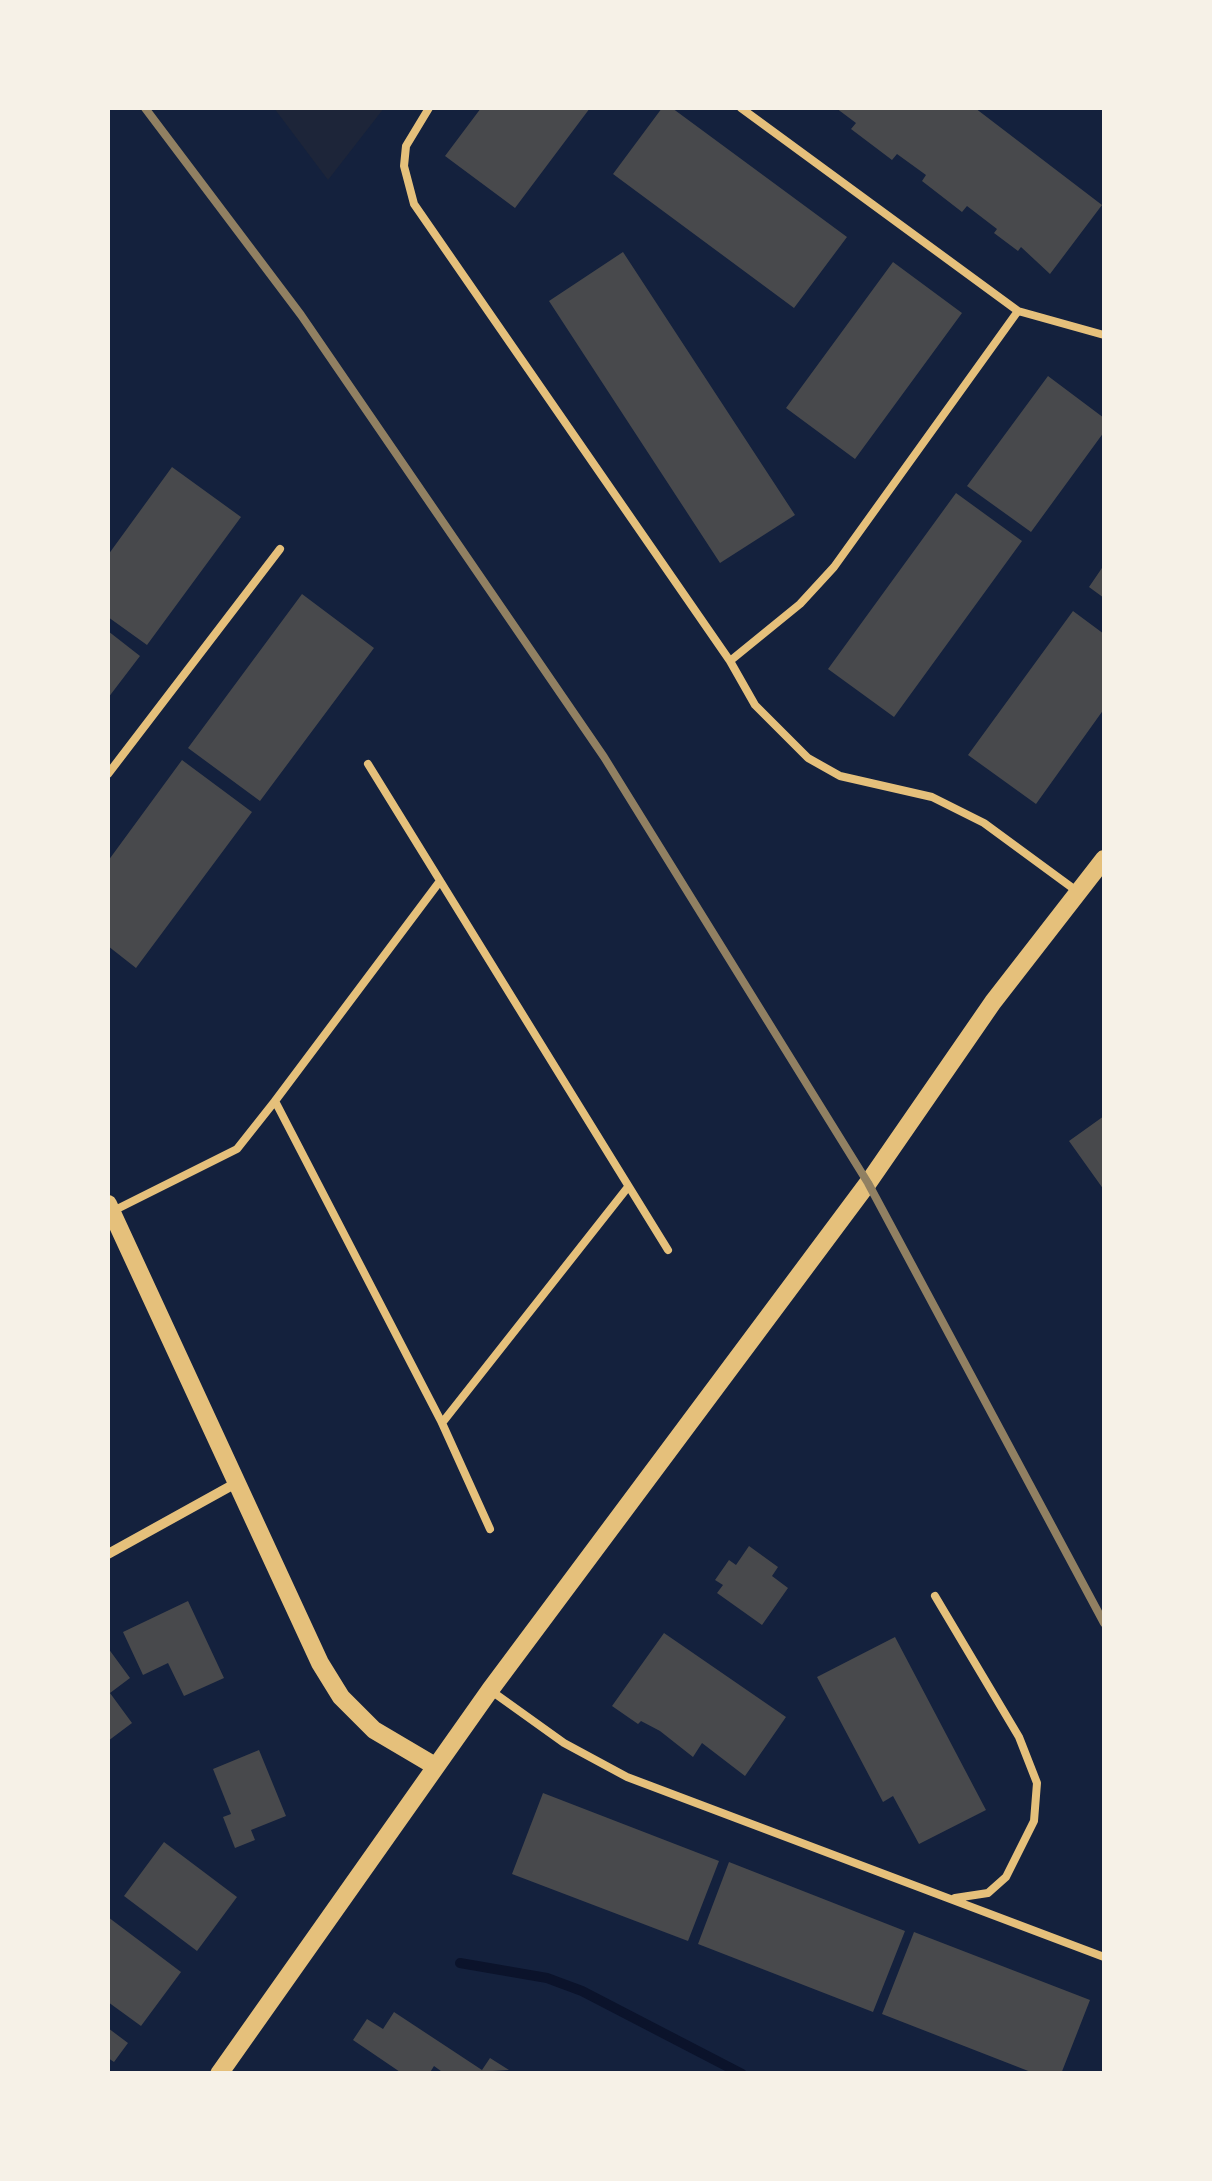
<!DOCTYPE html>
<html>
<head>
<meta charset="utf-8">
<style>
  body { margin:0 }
  #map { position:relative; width:1212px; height:2181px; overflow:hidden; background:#14213d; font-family:Helvetica,sans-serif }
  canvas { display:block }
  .frame { position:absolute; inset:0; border:110px solid #f6f1e7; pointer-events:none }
</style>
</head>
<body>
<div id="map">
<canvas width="1212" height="2181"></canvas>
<div class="frame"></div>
</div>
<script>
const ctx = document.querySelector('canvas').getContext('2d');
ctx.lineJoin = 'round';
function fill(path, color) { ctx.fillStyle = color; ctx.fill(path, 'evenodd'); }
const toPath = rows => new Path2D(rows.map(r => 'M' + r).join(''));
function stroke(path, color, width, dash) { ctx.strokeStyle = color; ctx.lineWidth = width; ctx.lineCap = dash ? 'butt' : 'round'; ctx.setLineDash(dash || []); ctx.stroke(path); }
const green = toPath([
  [274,108,384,108,328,180]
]);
const stream = toPath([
  [460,1963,547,1978,582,1991,742,2074]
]);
const building = toPath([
  [481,108,590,108,515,208,445,156],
  [662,108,672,108,847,237,794,308,613,174],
  [836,108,975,108,1102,205,1050,274,1021,247,1018,251,994,233,997,229,967,206,962,212,922,181,926,175,897,154,892,160,851,129,856,123],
  [623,252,795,515,720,563,549,301],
  [893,262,962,313,855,459,786,408],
  [1048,376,1104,418,1104,432,1031,532,967,486],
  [172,467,241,517,147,645,108,617,108,555],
  [956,493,1022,541,894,717,828,669],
  [1104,565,1104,598,1089,587],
  [302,594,374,648,260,801,188,748],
  [1073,611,1104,634,1104,709,1036,804,968,755],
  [108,631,140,656,108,698],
  [182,760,252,812,136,968,108,946,108,861],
  [1104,1116,1104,1190,1069,1141],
  [749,1546,778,1567,772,1576,788,1588,762,1625,717,1593,723,1585,715,1580,729,1560,736,1565],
  [188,1601,224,1678,184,1696,168,1663,143,1675,123,1632],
  [664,1633,786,1717,745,1776,702,1743,693,1757,660,1731,641,1721,638,1724,612,1706],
  [895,1637,986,1810,919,1844,893,1796,883,1802,817,1677],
  [108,1648,130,1678,110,1693,132,1723,108,1741],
  [259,1750,286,1816,251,1830,255,1840,235,1848,223,1817,231,1814,213,1769],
  [543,1793,719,1861,688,1941,512,1874],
  [164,1842,237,1897,197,1951,124,1896],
  [729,1862,905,1931,873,2012,698,1944],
  [108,1917,181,1972,141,2026,108,2002],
  [914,1932,1090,2000,1061,2074,1036,2074,882,2014],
  [394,2012,482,2070,490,2058,509,2070,445,2074,434,2066,429,2074,403,2074,353,2040,367,2019,383,2029],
  [108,2028,128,2043,114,2062,108,2058]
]);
const service = toPath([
  [429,108,406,146,404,166,414,204,730,661,755,705,808,758,840,776,932,797,984,823,1078,892],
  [741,108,1018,311,1104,335],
  [730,661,800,604,834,567,1018,311],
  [368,764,668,1250],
  [108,774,280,549],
  [275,1101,440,881],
  [111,1212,237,1149,275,1101,442,1423,490,1529],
  [442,1423,628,1187],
  [935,1596,1019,1737,1037,1783,1034,1821,1006,1877,988,1893,955,1898],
  [490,1690,564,1743,627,1777,1104,1957]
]);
const minor = toPath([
  [108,1554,238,1482]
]);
const tertiary = toPath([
  [108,1204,320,1663,341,1697,374,1730,435,1766],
  [219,2074,490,1690,868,1183,993,1002,1104,859]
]);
const rail = toPath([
  [145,108,301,315,604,757,868,1183,1104,1623]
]);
fill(green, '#1d2539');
stroke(stream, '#0b132b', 10);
fill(building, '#48494c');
stroke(service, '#e5c07b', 8);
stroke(minor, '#e5c07b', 10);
stroke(tertiary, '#e5c07b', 18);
stroke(rail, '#918062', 8);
</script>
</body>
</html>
